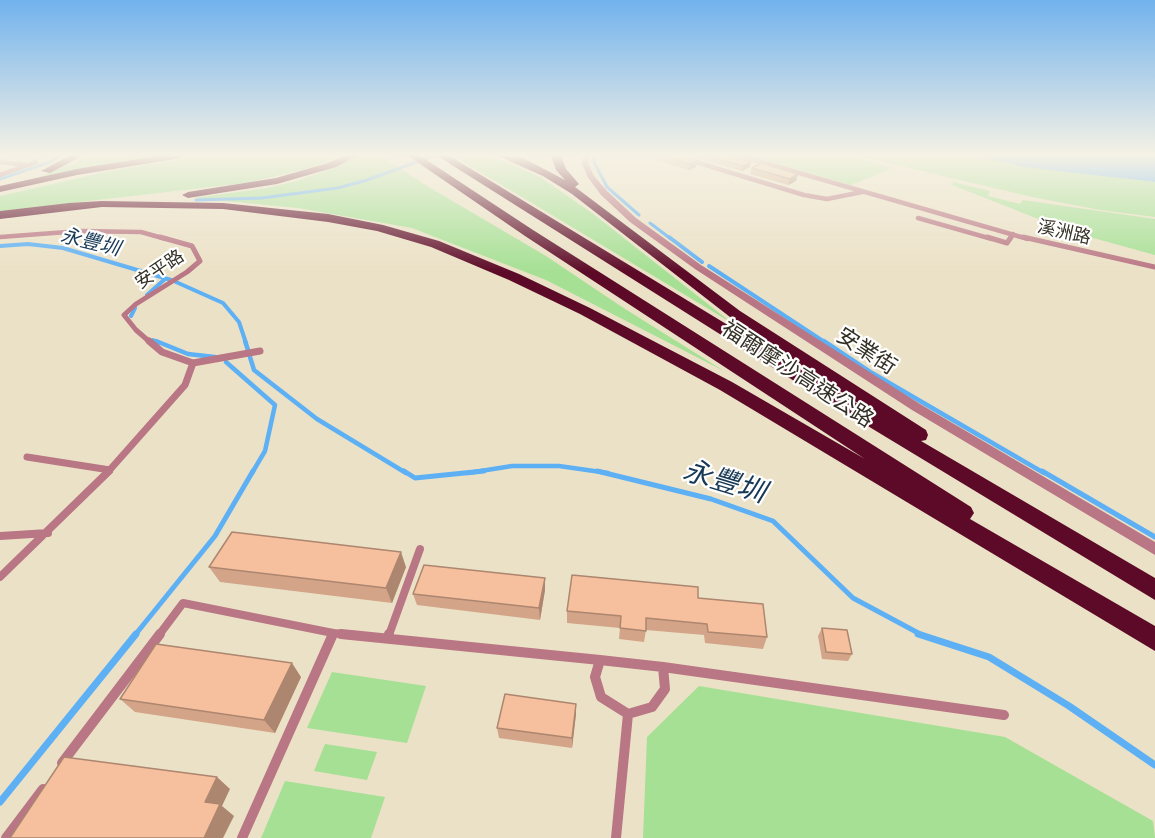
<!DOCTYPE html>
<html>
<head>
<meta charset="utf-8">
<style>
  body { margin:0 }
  canvas { display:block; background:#ebe1c6 }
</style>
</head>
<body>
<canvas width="1155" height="838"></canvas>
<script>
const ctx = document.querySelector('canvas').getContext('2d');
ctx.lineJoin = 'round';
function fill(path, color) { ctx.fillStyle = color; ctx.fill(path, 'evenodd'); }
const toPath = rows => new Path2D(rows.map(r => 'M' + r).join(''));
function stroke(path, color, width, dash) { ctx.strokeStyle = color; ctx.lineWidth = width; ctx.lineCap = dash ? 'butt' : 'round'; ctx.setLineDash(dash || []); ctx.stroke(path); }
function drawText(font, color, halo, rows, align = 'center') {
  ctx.font = font + ' "Space Grotesk","Noto Sans TC",sans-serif'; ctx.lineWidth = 4.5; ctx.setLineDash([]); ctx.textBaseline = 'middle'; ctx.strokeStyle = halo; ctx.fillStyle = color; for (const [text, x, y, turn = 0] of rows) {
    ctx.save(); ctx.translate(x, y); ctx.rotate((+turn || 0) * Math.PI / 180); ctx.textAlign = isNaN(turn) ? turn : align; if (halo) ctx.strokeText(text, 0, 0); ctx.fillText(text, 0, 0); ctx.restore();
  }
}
const green = toPath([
  [91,155,157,155,38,178],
  [204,155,342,155,314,167,246,183,0,211,0,196,110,171],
  [360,155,380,155,422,183,546,256,622,307,724,371,546,280,412,228,298,208,194,198,267,188,297,181,323,172],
  [452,155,481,155,509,163,540,177,592,213,732,323],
  [747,155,847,155,892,168,851,185],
  [855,155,972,155,1024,167,1155,182,1155,217,1100,210,1032,197],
  [953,182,990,191,988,196,1020,204,1023,200,1155,219,1155,255,1086,236,1046,222,952,185],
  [332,672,426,686,407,743,307,728],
  [699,686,1005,737,1153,821,1155,838,643,838,647,737],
  [325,744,377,752,367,780,314,771],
  [285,781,385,797,371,838,261,838]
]);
const water = toPath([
  [972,155,1155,155,1155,182,1024,167]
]);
const streamFar4 = toPath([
  [595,155,594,162,607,187,639,215],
  [0,179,50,162,61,155],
  [196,200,262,198,337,188,364,181,436,155],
  [650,223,671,239]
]);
const streamFar3 = toPath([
  [669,237,702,262],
  [0,246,28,244,63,248,171,280],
  [709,266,826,343],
  [176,282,223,303,239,322,246,343],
  [147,295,165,279],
  [131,316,135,308],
  [153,340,160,343]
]);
const streamFar2 = toPath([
  [156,341,188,354,215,357],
  [245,341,248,350],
  [824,341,872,373,1044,473],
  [250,357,254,370,317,419,406,473],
  [226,362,275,405,265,451,252,473],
  [468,473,512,466,559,466,608,473]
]);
const streamFar1 = toPath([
  [404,471,415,478,484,471],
  [597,471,711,499,773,521,853,598,922,635],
  [1042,471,1155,537],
  [135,635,215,536,253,471]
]);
const stream = toPath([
  [918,634,989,657,1069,706,1155,765],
  [0,802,136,634]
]);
const serviceFar4 = toPath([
  [673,155,804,195,827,199,862,192],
  [737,155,1028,239],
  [0,162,28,165,0,175],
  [28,165,36,162],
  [918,218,992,239],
  [0,237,80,231,141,232,166,239],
  [1010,239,1013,234]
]);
const serviceFar3 = toPath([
  [987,237,1007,243,1011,237],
  [1023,237,1155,267],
  [151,343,136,330,124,315,136,304,187,272,200,261,192,246,160,237]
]);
const serviceFar2 = toPath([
  [149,341,162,352,193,363,260,351],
  [27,457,110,470],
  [107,473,185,385,193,363]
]);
const serviceFar1 = toPath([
  [0,536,48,533],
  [0,577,109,471],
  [159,635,183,603,333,633,356,635],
  [332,635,333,633],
  [389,635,420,549]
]);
const service = toPath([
  [341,634,600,660],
  [388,638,389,634],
  [600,660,663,667,665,689,652,707,628,714,601,697,595,677,600,660],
  [663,667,1004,715],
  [62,763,160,634],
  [6,838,43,789],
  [242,838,333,634],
  [616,838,628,714]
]);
const minor = toPath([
  [584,155,590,155,588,163,594,176,607,191,636,218,701,265,920,404,1155,542,1155,555,912,410,695,269,630,222,601,195,587,176,582,163,584,155]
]);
const motorway = toPath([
  [71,155,84,155,50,173,41,171,71,155],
  [162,155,186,155,181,158,77,175,0,192,0,186,77,169,162,155],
  [346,155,359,155,336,167,277,184,188,198,182,195,188,192,276,178,328,163,346,155],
  [407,155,419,155,533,230,971,507,974,513,970,519,1155,626,1155,651,720,390,580,314,509,280,431,247,377,231,328,222,223,209,102,207,0,219,0,211,69,203,102,201,223,203,328,214,383,225,439,241,519,274,590,308,732,382,865,459,525,236,407,155],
  [436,155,448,155,871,412,730,317,572,194,543,176,496,155,523,158,565,180,556,170,551,155,561,155,566,169,579,184,575,187,740,311,926,430,928,435,926,440,921,441,1155,578,1155,600,810,391,436,155]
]);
const wall = toPath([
  [657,155,679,155,696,167,689,170,656,160],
  [688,155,726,155,750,167,742,171],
  [752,168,796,181,788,185,750,174],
  [209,567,406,567,392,603,220,582],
  [545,578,545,590,540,620,417,605,413,594],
  [698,598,767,637,763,649,705,643,704,635,646,630,644,642,619,639,620,628,567,623,567,611],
  [822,628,852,654,848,661,822,659,818,636],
  [301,677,275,733,135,712,120,699],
  [576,704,576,714,572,748,499,738,497,728]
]);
const shadedWall = toPath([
  [697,160,696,167,689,170,690,164],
  [751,162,750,167,742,171,743,166],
  [798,174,796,181,788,185,790,179],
  [401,552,406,567,392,603,386,588],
  [545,578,545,590,540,620,539,608],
  [292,663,301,677,275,733,264,720],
  [576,704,576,714,572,748,572,738],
  [217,777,230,789,222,806,234,816,223,838,204,838,205,802]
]);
const building = toPath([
  [662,155,679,155,697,160,690,164,662,155],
  [705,155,726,155,751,162,743,166,705,155],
  [761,163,798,174,790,179,752,168,761,163],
  [232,532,401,552,386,588,209,567,232,532],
  [424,565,545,578,539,608,413,594,424,565],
  [572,575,698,587,698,598,763,604,767,637,708,632,707,624,646,618,646,631,620,628,621,616,567,611,572,575],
  [822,628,847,630,852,654,826,652,822,628],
  [156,644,292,663,264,720,120,699,156,644],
  [505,694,576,704,572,738,497,728,505,694],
  [64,757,217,777,205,802,220,804,204,838,10,838,64,757]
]);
const farStreetnames = [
  ["溪洲路",1064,233,13],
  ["安平路",160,270,-34]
];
const farWaternames = [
  ["永豐圳",90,243,14]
];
const streetNames = [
  ["安業街",866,352,33],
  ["福爾摩沙高速公路",797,375,33]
];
const nearWaternames = [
  ["永豐圳",724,483,17]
];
fill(green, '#a5e094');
fill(water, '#5eb0f5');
stroke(streamFar4, '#5eb0f5', 3);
stroke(streamFar3, '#5eb0f5', 4);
stroke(streamFar2, '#5eb0f5', 4.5);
stroke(streamFar1, '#5eb0f5', 5);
stroke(stream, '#5eb0f5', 7);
stroke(serviceFar4, '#b97684', 4.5);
stroke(serviceFar3, '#b97684', 5);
stroke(serviceFar2, '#b97684', 7);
stroke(serviceFar1, '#b97684', 8);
stroke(service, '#b97684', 10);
fill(minor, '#b97684');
fill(motorway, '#5c0a27');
fill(wall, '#d4a488');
fill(shadedWall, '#ac866f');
fill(building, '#f6bf9e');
stroke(building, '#ac866f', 1.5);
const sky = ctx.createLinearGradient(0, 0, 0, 272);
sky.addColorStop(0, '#71b2ed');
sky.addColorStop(0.57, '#f6f2e5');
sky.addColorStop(1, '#f6f2e500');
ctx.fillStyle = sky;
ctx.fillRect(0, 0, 1155, 272);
drawText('18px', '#343025', '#fff', farStreetnames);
drawText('italic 20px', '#173955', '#fff', farWaternames);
drawText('22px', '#343025', '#fff', streetNames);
drawText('italic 28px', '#173955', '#fff', nearWaternames);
</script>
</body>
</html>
